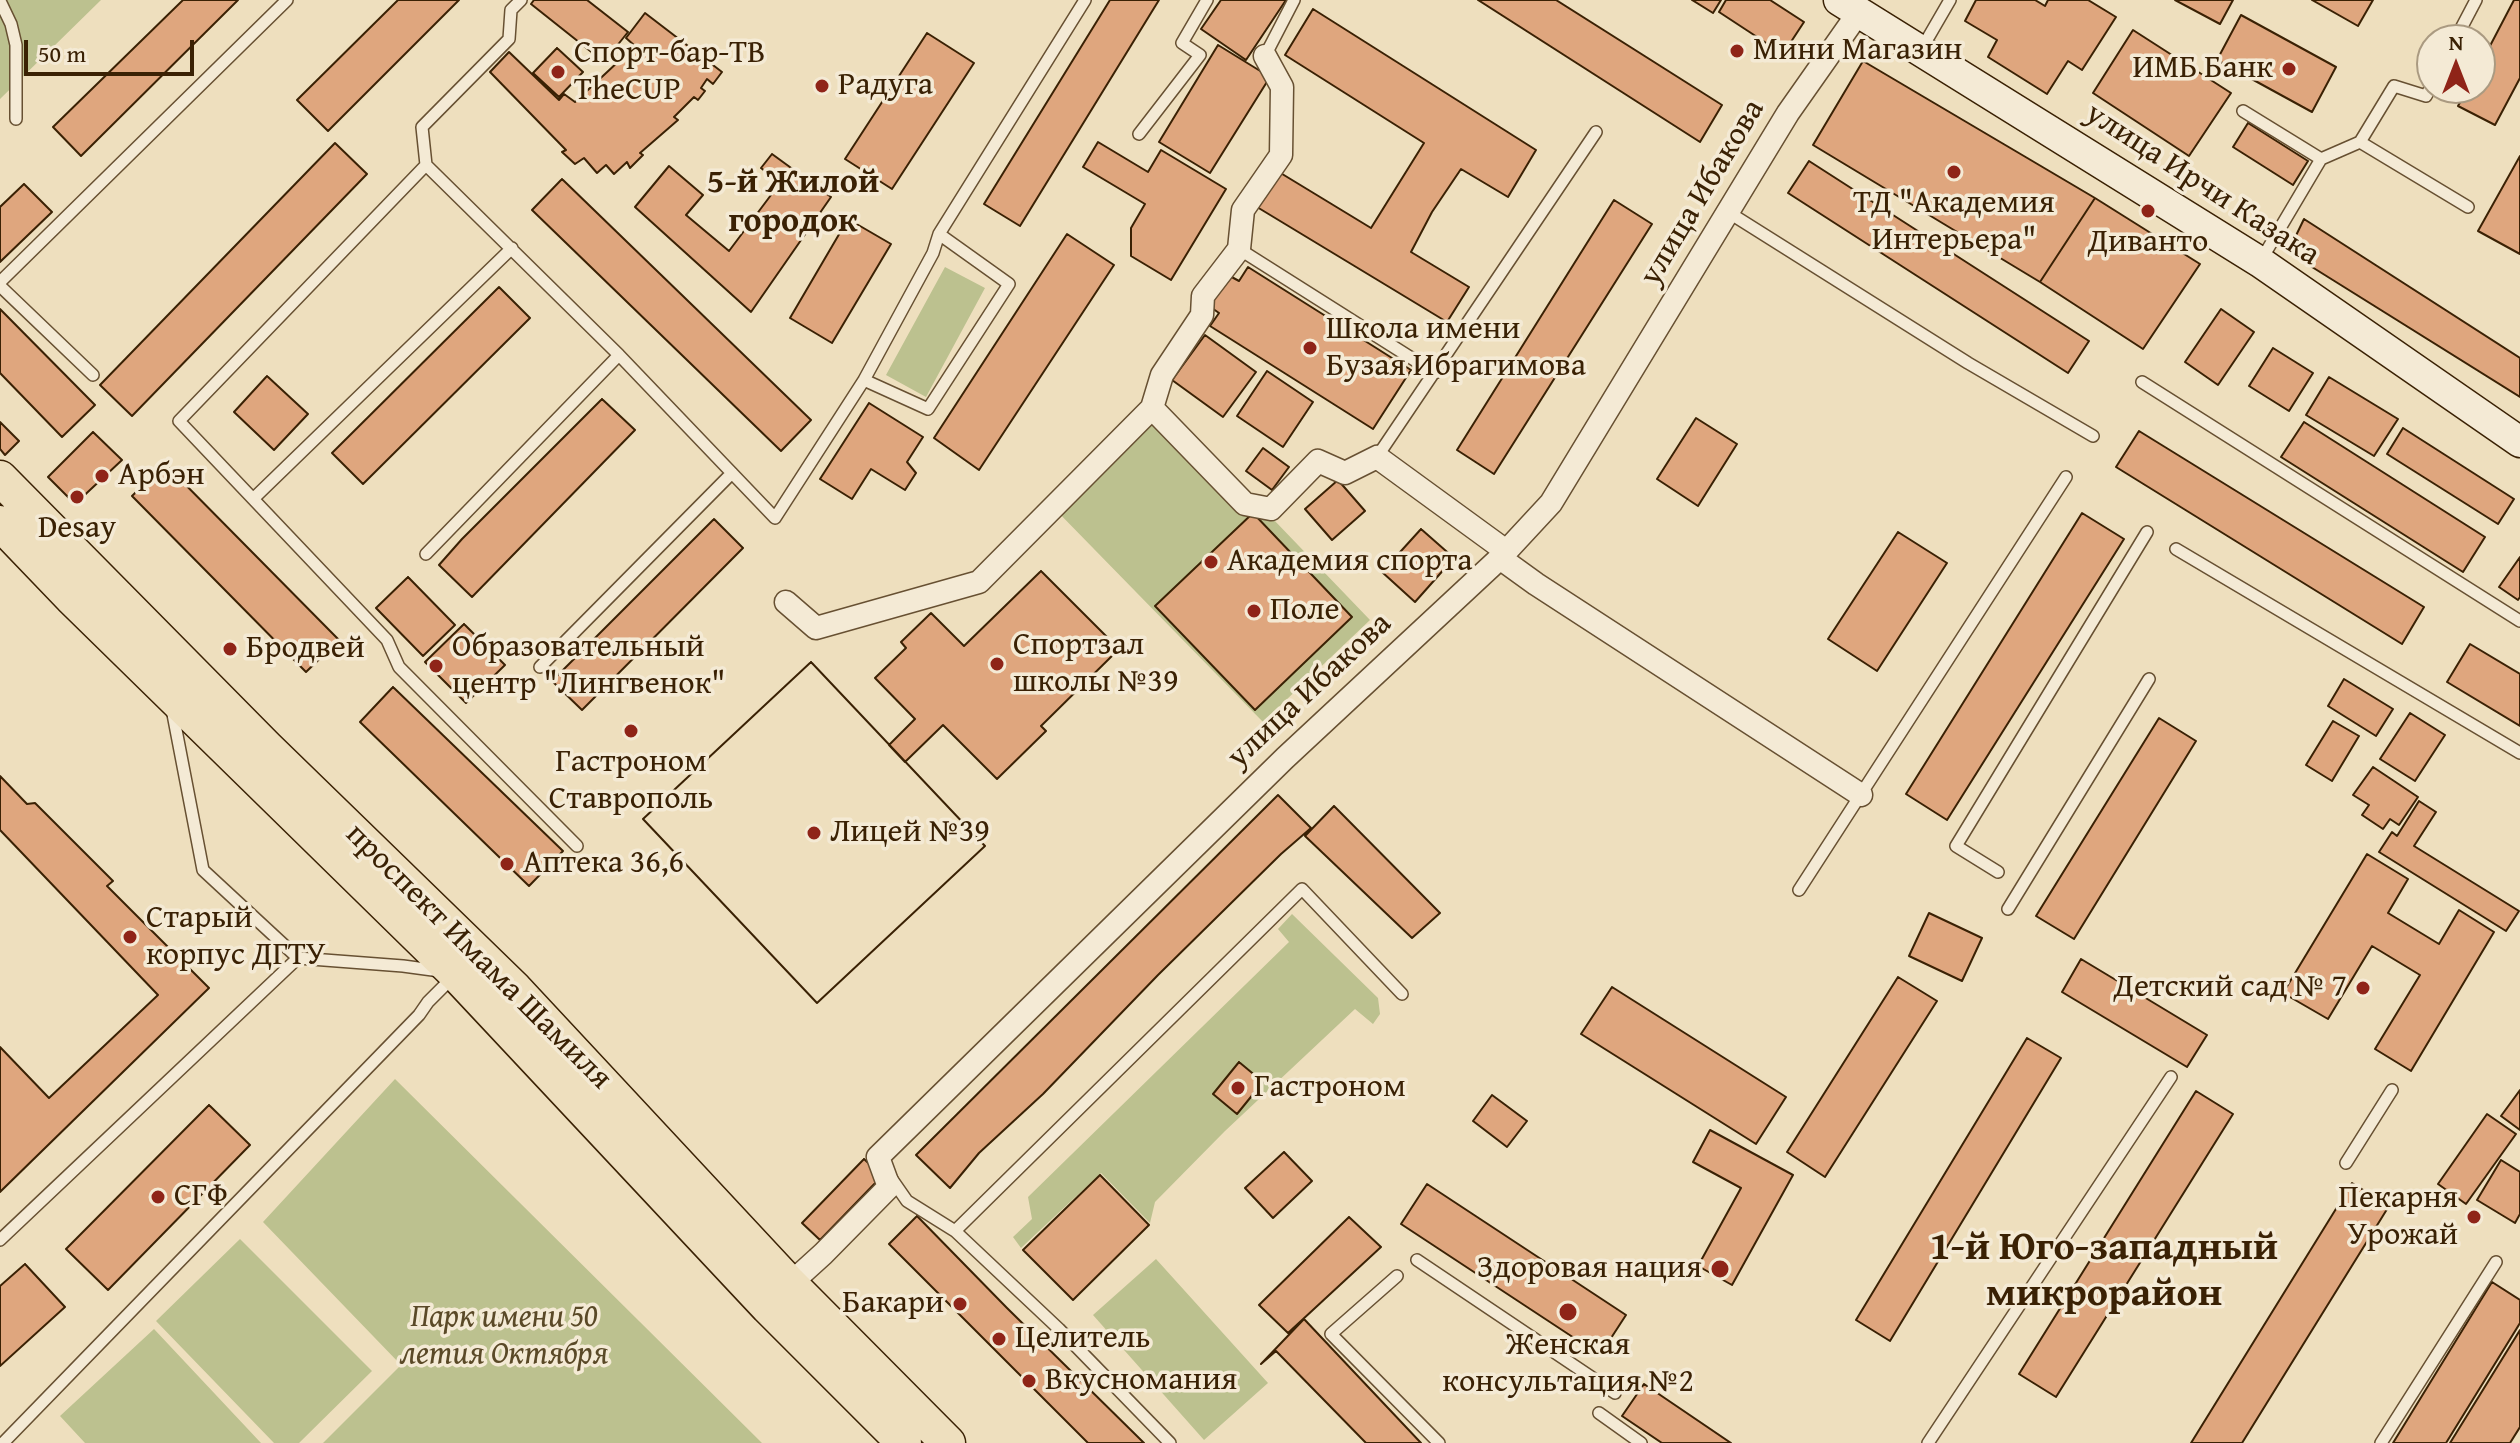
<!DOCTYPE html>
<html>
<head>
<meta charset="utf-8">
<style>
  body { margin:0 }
  #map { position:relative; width:2520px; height:1443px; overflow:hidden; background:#eedfbe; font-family:"Gentium Book Plus",serif }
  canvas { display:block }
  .north { position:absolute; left:2416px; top:24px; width:80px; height:80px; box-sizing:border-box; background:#f4ead5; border:2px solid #aa9a81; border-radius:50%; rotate:0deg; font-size:22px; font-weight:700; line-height:32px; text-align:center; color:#3a2104 }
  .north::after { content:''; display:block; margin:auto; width:28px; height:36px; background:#8f2418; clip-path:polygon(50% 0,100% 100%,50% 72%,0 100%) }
  .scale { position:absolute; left:24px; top:40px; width:170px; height:36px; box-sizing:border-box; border:4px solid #3a2104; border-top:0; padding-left:10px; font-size:24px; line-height:28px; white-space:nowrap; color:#3a2104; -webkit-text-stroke:6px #f4ead5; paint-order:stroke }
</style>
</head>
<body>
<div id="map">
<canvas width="2520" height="1443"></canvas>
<div class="north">N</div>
<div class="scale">50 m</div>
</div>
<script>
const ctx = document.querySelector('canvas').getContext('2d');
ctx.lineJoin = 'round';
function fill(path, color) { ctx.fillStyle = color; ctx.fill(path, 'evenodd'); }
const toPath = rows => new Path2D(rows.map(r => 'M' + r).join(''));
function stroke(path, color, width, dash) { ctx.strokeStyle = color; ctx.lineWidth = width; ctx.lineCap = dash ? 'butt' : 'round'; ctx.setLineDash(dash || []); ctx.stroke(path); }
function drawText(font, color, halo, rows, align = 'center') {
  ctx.font = font + ' "Gentium Book Plus",serif'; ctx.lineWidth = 7; ctx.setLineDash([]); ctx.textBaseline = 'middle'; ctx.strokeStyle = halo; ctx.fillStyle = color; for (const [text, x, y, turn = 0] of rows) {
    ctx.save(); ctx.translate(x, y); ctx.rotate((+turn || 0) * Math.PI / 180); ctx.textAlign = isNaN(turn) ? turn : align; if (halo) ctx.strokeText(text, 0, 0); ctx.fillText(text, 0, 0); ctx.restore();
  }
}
const green = toPath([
  [0,0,101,0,0,99],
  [945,267,985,288,926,397,886,375],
  [1153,394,1370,620,1263,722,1051,505],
  [1292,914,1378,998,1380,1014,1373,1024,1355,1009,1225,1131,1155,1202,1150,1223,1101,1173,1021,1248,1013,1237,1032,1219,1028,1197,1289,942,1278,929],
  [395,1079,762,1443,323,1443,401,1365,263,1222],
  [240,1239,372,1371,299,1443,274,1443,156,1321],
  [1156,1259,1268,1383,1204,1440,1093,1315],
  [154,1329,261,1443,85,1443,60,1416]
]);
const building = toPath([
  [183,0,238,0,81,156,53,127,183,0],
  [398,0,459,0,328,131,297,100,398,0],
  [534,0,587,0,628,32,604,62,531,4,534,0],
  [1110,0,1159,0,1020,226,984,204,1110,0],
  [1221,0,1286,0,1246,60,1201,29,1221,0],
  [1478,0,1556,0,1722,105,1700,142,1478,0],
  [1692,0,1721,0,1713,13,1692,0],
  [1726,0,1770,0,1804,22,1783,54,1719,12,1726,0],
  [1976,0,2035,0,2045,6,2048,0,2088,0,2116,17,2082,70,2068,61,2047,94,1988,57,1997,40,1965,21,1976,0],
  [2175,0,2233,0,2220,24,2175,0],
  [2312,0,2373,0,2358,26,2312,0],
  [2514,0,2520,0,2520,78,2495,125,2458,106,2468,88,2480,88,2480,65,2514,0],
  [1313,9,1536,150,1508,197,1461,169,1432,212,1411,252,1469,287,1447,322,1252,204,1274,169,1371,228,1424,143,1285,55,1313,9],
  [645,13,722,72,713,84,707,79,701,88,705,91,698,100,694,97,674,117,678,120,640,153,643,155,630,168,627,162,614,174,606,165,597,173,584,158,575,164,562,152,566,150,490,72,509,52,559,100,564,94,575,102,635,46,626,38,645,13],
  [2241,15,2336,67,2312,112,2217,60,2241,15],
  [2133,30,2231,93,2189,156,2093,93,2133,30],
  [927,33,974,63,892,189,845,159,927,33],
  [1218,45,1270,77,1210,173,1159,142,1218,45],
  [557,48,583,72,559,97,533,73,557,48],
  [1863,61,2095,198,2040,282,1813,145,1863,61],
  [2248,123,2308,161,2293,185,2233,147,2248,123],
  [1098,142,1148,172,1161,150,1226,189,1171,280,1131,256,1131,228,1145,204,1083,167,1098,142],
  [335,143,367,174,132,416,100,385,335,143],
  [772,154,831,197,751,312,635,207,669,166,703,195,686,215,729,251,780,183,761,168,772,154],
  [2520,156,2520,254,2478,231,2520,156],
  [1809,161,2089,341,2068,373,1788,193,1809,161],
  [562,179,811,420,781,451,532,210,562,179],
  [24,184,52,212,0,262,0,207,24,184],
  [2095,198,2200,264,2143,349,2040,282,2095,198],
  [1614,200,1652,224,1494,474,1457,450,1614,200],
  [848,219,891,244,832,343,790,318,848,219],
  [2304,219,2520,358,2520,397,2288,252,2304,219],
  [1067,234,1114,265,979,470,934,438,1067,234],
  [1248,267,1411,370,1373,429,1210,326,1219,313,1209,306,1228,275,1239,281,1248,267],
  [499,287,530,318,363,484,332,453,499,287],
  [0,309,95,405,62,437,0,373,0,309],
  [2221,309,2254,332,2218,385,2185,362,2221,309],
  [1205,335,1256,372,1223,417,1172,380,1205,335],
  [2273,348,2313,373,2289,411,2249,386,2273,348],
  [1267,371,1313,402,1283,447,1237,416,1267,371],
  [267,376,308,414,274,450,234,412,267,376],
  [2329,377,2398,419,2374,456,2306,415,2329,377],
  [602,399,635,430,472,597,439,565,462,539,602,399],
  [869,403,923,437,907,462,916,473,905,490,871,469,852,499,820,479,869,403],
  [1696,418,1737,444,1698,506,1657,479,1696,418],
  [0,422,19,441,5,455,0,449,0,422],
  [2304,422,2485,537,2463,572,2281,457,2304,422],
  [2403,428,2514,499,2498,524,2387,454,2403,428],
  [2139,431,2424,607,2402,644,2116,467,2139,431],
  [93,432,122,460,75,504,48,477,93,432],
  [1263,448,1289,467,1272,490,1246,471,1263,448],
  [165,464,339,640,306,672,132,496,165,464],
  [1338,480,1365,511,1332,540,1305,509,1338,480],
  [1253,513,1352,617,1255,710,1155,606,1253,513],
  [2082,513,2124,539,1947,820,1906,794,2082,513],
  [714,519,743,548,582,710,552,681,714,519],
  [1421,529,1454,558,1415,602,1382,572,1421,529],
  [1898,532,1947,563,1877,671,1828,639,1898,532],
  [2520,557,2520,597,2518,600,2499,587,2520,557],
  [1041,571,1119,649,1041,726,1046,731,997,779,943,725,905,762,889,745,915,719,875,678,906,648,901,642,931,613,964,646,1041,571],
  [408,577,455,625,423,656,376,608,408,577],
  [464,624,505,665,466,703,425,662,464,624],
  [2470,644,2520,674,2520,726,2447,682,2470,644],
  [811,662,985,846,817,1003,643,819,811,662],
  [811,662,985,846,817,1003,643,819,811,662],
  [2344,679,2393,709,2376,736,2328,706,2344,679],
  [393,687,563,851,529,886,360,722,393,687],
  [2410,713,2445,735,2415,781,2380,759,2410,713],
  [2159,718,2196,741,2074,939,2036,916,2159,718],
  [2333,721,2359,736,2332,781,2306,765,2333,721],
  [2373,767,2418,797,2399,825,2390,819,2383,829,2362,815,2369,805,2353,795,2373,767],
  [0,776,27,804,35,803,113,881,107,886,209,988,0,1192,0,1047,49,1098,158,995,0,830,0,776],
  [1278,795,1311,828,1281,854,1158,975,1043,1094,979,1153,950,1188,916,1155,1278,795],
  [2419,801,2436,812,2414,846,2519,911,2506,931,2379,852,2392,832,2397,836,2419,801],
  [1334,806,1440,913,1412,938,1305,836,1334,806],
  [2367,854,2408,879,2388,913,2439,944,2459,910,2494,932,2411,1071,2375,1049,2420,975,2372,946,2328,1019,2283,993,2367,854],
  [1929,913,1982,938,1962,981,1909,956,1929,913],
  [2081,959,2207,1035,2187,1067,2062,992,2081,959],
  [1898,977,1937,1001,1825,1177,1787,1152,1898,977],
  [1612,987,1786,1097,1756,1144,1581,1034,1612,987],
  [2027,1038,2061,1058,1890,1341,1856,1320,2027,1038],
  [1239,1062,1263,1082,1237,1114,1213,1094,1239,1062],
  [2520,1090,2520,1130,2501,1116,2520,1090],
  [2196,1091,2233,1114,2056,1397,2019,1374,2196,1091],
  [1492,1095,1527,1121,1507,1147,1473,1121,1492,1095],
  [209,1105,250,1145,108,1290,66,1249,209,1105],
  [2487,1114,2516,1134,2466,1204,2438,1184,2487,1114],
  [1710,1130,1793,1175,1732,1285,1698,1266,1741,1188,1693,1162,1710,1130],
  [1284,1152,1312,1181,1273,1218,1245,1188,1284,1152],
  [864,1159,882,1176,820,1240,802,1223,864,1159],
  [2501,1160,2520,1172,2520,1214,2515,1223,2477,1200,2501,1160],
  [1100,1175,1149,1225,1073,1300,1023,1250,1100,1175],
  [2352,1183,2389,1206,2242,1443,2191,1443,2352,1183],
  [1427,1184,1626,1315,1600,1355,1401,1224,1427,1184],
  [917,1216,1007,1308,1144,1443,1088,1443,889,1244,917,1216],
  [1349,1217,1381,1247,1288,1333,1259,1305,1349,1217],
  [25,1264,65,1307,0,1366,0,1286,25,1264],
  [2492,1282,2520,1300,2520,1323,2446,1443,2393,1443,2492,1282],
  [1304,1319,1421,1443,1366,1443,1276,1351,1261,1364,1304,1319],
  [2520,1330,2520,1427,2510,1443,2450,1443,2520,1330],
  [1644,1384,1731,1443,1662,1443,1622,1416,1644,1384]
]);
const lane = toPath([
  [521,0,511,10,509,39,422,127,426,165,619,355,775,518,864,380,933,253,939,234,1085,0],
  [0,1,11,24,16,45,16,119],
  [2455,40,2476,0],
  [1921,50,1950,0],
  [1265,56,1294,0],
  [2243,111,2321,159,2360,142,2468,207],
  [1139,134,1200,55,1182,43,1207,0],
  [2360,142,2394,86,2426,96,2432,85],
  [426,165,179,421,387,640,399,667,577,846],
  [1728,212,1968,363,2093,436],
  [1239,249,1435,373],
  [2260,262,2321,159],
  [0,282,287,0],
  [0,286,93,375],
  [864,380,928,409,1009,284,939,234],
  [2142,382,2520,621],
  [1377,457,1596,132],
  [253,499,512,248],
  [2176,549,2520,753],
  [426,554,619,355],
  [540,667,732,473],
  [1998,872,1956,846,2147,532],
  [1799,890,2066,477],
  [2008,909,2149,679],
  [298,958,403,966,440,971],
  [2346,1163,2392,1090],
  [891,1178,907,1201,955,1231,1059,1329,1170,1443],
  [955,1231,1302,889,1402,994],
  [0,1240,298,958,203,870,172,709],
  [1417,1260,1615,1393],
  [1397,1276,1331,1334,1439,1443],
  [1599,1413,1641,1443],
  [3,1443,419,1015,428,1002,452,978],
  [1928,1443,2171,1077],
  [2381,1443,2496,1262]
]);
const street = toPath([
  [1152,408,1162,375,1202,315,1203,296,1239,249,1243,210,1281,155,1282,87,1265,56],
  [1500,558,1536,584,1861,795],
  [786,602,816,628,979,582,1152,408,1245,504,1271,509,1318,461,1345,473,1377,457,1506,551],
  [780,1293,823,1254,889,1187,878,1157,1285,758,1500,558,1551,503,1788,113,1859,12]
]);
const secondary = toPath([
  [1839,0,2260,262,2520,442]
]);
const primary = toPath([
  [0,478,266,747,515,989,789,1283,948,1443],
  [0,523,71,597,456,974,768,1307,904,1443]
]);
const markers = [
  [1737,51,8,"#8f2418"],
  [2289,69,8,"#8f2418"],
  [558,72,8,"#8f2418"],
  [822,86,8,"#8f2418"],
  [1954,172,8,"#8f2418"],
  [2148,211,8,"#8f2418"],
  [1310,348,8,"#8f2418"],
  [102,476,8,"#8f2418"],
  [77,497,8,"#8f2418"],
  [1211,562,8,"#8f2418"],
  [1254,611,8,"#8f2418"],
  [230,649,8,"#8f2418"],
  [997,664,8,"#8f2418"],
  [436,666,8,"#8f2418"],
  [631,731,8,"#8f2418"],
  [814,833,8,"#8f2418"],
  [507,864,8,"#8f2418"],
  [130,937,8,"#8f2418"],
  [2363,988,8,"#8f2418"],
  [1238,1088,8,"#8f2418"],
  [158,1197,8,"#8f2418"],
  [2474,1217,8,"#8f2418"],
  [1720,1269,10,"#8f2418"],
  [960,1304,8,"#8f2418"],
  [1568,1312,10,"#8f2418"],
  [999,1339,8,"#8f2418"],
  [1029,1381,8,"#8f2418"]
];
const poiNames = [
  ["Мини Магазин",1753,51],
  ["Спорт-бар-ТВ",574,54],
  ["TheCUP",574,91],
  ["ИМБ Банк",2273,69,"right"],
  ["Радуга",838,86],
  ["ТД \"Академия",1954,204,"center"],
  ["Интерьера\"",1954,241,"center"],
  ["Диванто",2148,243,"center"],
  ["Школа имени",1326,330],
  ["Бузая Ибрагимова",1326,367],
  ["Арбэн",118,476],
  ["Desay",77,529,"center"],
  ["Академия спорта",1227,562],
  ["Поле",1270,611],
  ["Спортзал",1013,646],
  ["школы №39",1013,683],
  ["Образовательный",452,648],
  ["центр \"Лингвенок\"",452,685],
  ["Бродвей",246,649],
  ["Гастроном",631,763,"center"],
  ["Ставрополь",631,800,"center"],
  ["Лицей №39",830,833],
  ["Аптека 36,6",523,864],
  ["Старый",146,919],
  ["корпус ДГТУ",146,956],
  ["Детский сад № 7",2347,988,"right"],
  ["Гастроном",1254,1088],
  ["СГФ",174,1197],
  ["Пекарня",2458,1199,"right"],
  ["Урожай",2458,1236,"right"],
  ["Здоровая нация",1702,1269,"right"],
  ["Бакари",944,1304,"right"],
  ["Целитель",1015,1339],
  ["Женская",1568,1346,"center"],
  ["консультация №2",1568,1383,"center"],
  ["Вкусномания",1045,1381]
];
const streetNames = [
  ["улица Ирчи Казака",2202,185,33],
  ["улица Ибакова",1703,193,-59],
  ["улица Ибакова",1310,691,-43],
  ["проспект Имама Шамиля",478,957,45]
];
const parkNames = [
  ["Парк имени 50",504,1318],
  ["летия Октября",504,1355]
];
const neighbourhoodNames = [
  ["5-й Жилой",793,183],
  ["городок",793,222]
];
const districtNames = [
  ["1-й Юго-западный",2104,1249],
  ["микрорайон",2104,1295]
];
fill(green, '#bcc18f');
fill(building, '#dfa67e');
stroke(building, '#3a2104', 2);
stroke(lane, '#675032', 14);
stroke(street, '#675032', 25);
stroke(secondary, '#3a2104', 33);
stroke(primary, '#3a2104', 37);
stroke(lane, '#f4ead5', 11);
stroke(street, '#f4ead5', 22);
stroke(secondary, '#f4ead5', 30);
stroke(primary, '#eedfbe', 34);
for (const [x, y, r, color] of markers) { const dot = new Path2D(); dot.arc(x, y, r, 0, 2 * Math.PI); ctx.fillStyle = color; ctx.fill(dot); stroke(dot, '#f4ead5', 3); }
drawText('32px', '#3a2104', '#f4ead5', poiNames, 'left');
drawText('32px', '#3a2104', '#f4ead5', streetNames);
drawText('italic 32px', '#5a4927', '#f4ead5', parkNames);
drawText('bold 34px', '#3a2104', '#f4ead5', neighbourhoodNames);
drawText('bold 40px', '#3a2104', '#f4ead5', districtNames);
</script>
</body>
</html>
